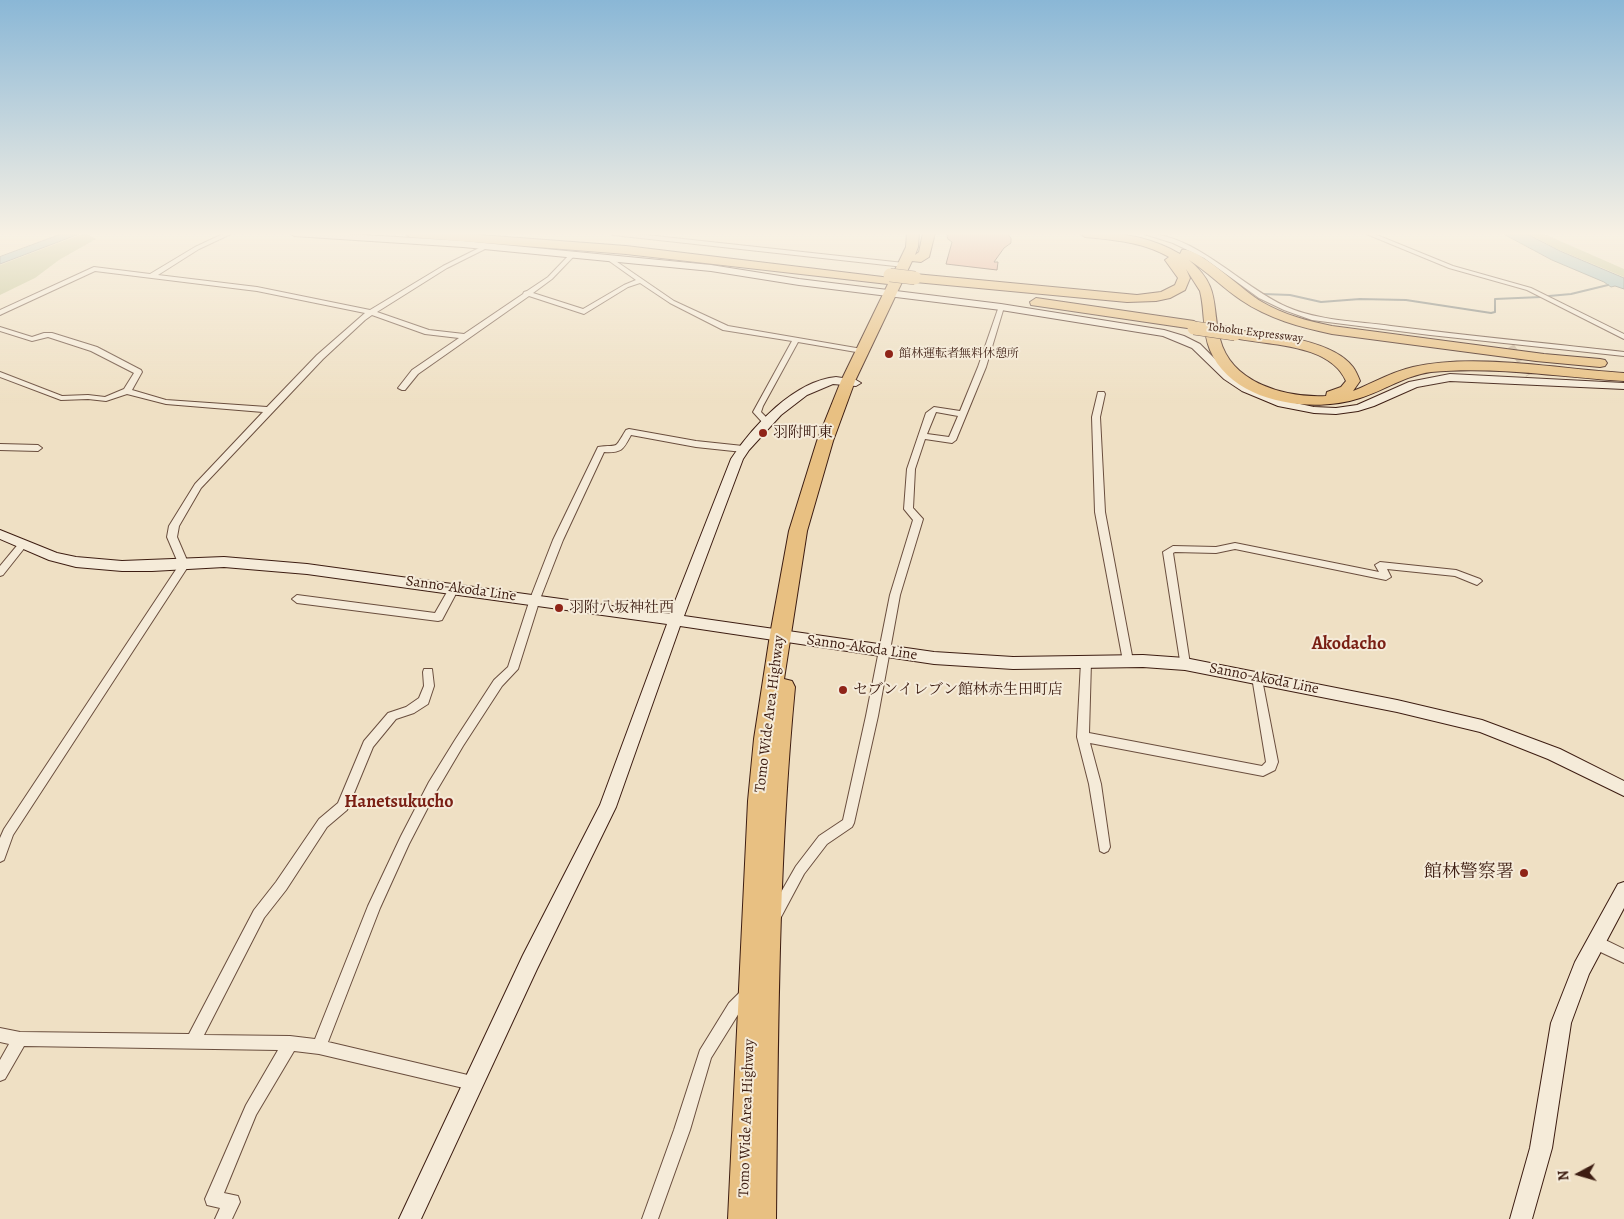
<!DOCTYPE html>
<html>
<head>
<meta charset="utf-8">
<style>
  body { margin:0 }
  #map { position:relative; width:1624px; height:1219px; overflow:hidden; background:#efe0c4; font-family:Alegreya,serif }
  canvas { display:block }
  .north { position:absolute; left:1554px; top:1149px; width:50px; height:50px; -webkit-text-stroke:4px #f5ebd9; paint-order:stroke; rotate:264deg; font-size:14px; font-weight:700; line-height:20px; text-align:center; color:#3d1d12 }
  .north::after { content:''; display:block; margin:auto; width:18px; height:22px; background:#3d1d12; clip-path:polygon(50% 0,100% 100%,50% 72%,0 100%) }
</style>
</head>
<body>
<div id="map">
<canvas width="1624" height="1219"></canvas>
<div class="north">N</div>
</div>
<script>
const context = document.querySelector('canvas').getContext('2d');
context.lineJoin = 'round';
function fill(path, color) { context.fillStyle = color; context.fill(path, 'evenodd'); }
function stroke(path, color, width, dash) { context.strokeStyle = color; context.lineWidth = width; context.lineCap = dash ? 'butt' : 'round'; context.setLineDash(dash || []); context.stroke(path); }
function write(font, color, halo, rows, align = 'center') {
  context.font = font + ' Alegreya,"Noto Serif JP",serif'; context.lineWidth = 4; context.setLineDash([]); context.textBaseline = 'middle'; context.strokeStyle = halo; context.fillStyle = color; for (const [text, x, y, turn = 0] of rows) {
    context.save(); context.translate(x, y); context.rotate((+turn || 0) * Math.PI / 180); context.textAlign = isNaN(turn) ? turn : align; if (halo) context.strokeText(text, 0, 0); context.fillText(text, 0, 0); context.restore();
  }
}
fill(new Path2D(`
  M85,233l11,6 -37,21 -24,18 -35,17v-30z
  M1526,233h16l82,36v8l-65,-27z`), '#bfc190');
const water = new Path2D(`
  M64,233h18l-82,31v-7z
  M1502,233h23l35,18 64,27v11l-9,-3 -4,1 -7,-5 -52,-22z`);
fill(water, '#9dbbbc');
stroke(water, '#777c78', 1);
stroke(new Path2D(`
  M1264,294l26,1 31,7 39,-3 46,1 85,13 4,-1v-13l46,-2
  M1549,296l22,-2 37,-9`), '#777c78', 2);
const building = new Path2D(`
  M947,233h60l4,5v5l-7,5 -10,14h4l-1,8 -51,-6 6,-22 -4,-3z`);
fill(building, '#e59f88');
stroke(building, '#3d1d12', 1);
stroke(new Path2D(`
  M1511,346l18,29`), '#cbb9a0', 7, [7, 4]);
const street = new Path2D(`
  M225,233h8l-34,16 -41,26 99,12 113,23 73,-44 42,-21h4v2l-42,21 -70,44 52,18 35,4 59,-40 1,-2 3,-1 21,-14 23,-24 5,1 -24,25 -19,14 50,16 41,-24 12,-5 -31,-22 -1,-1 3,-2 67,46 54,25 134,23 4,2 -4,2 -64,-11 -35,64 -2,6 9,9 -4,2h-3l-10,-11 39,-71 -69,-11 -53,-27 -30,-20 -12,4 -44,27 -55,-18 -111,78 -13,16h-3l-4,-2 14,-18 47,-32 -34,-4 -53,-19 -7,5 -42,39 -122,129 -22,38 -2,11 12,28 -176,270 -9,25 -4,2v-24l4,-9 175,-264 -12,-28 2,-11 26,-42 68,-72 -97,-8 -39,-10 -21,7 -18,-2 -27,1 -61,-23v-5l62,24 26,-1 17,2 19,-8 10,-16 -43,-22 -43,-14 -16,4 -32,-10v-4l32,10 12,-4h8l45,14 44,23 1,2 -10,18 34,10 101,7 50,-52 48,-42 -108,-22 -162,-20 -93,43 -2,1v-5l94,-43 56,7 45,-27z
  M610,233h18l276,30 3,2 -3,2 -291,-32z
  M1141,233c52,-2 100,54 146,74 32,14 70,14 104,19 77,10 155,17 233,26v4l-194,-21 -118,-15 -28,-10 -25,-12 -55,-40 -31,-15z
  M1364,233h8l81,33 78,22 93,46v5l-97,-49 -78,-22z
  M999,306l5,1 -18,60 -30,73 -4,3 -27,-4 -10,30 -2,39 10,11 -23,76 -22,121 -24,107 -2,4 -25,17 -23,30 -24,45 -5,2 -5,-2 -2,-4 28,-49 23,-30 24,-16 23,-104 24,-121 23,-75 -9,-11 3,-40 19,-56 8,-6 26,4 18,-44zM936,412l22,4 -9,21 -22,-3z
  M1098,392h6l1,2 -5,23 5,95 28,149 -1,3h-8l-1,-3 -28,-149 -3,-95z
  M629,429l67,12 47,5 4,3 -4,3 -47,-5 -65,-12c-8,15 -9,18 -27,17l-41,88 -23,59 -22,70 -16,17 -39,60 -26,44 -28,54 -29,64 -52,134 144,34 5,2 2,5 -2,5 -5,2 -153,-36 -25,-3 -38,64 -32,78 14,3 2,6 -8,17h-17l5,-11 -13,-3 -2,-6 41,-94 32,-55 -254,-4 -19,33 -5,2v-21l9,-16 -9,-2v-14l20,4 169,2 65,-124 22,-28 43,-63 19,-16 26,-62 24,-28 18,-6 13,-9 5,-12 -1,-14 1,-3h8l2,17 -6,18 -14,9 -18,6 -23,28 -26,63 -20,17 -41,63 -22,28 -60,117 86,1 25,3 53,-133 33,-70 28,-54 26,-42 39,-60 14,-13 22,-68 23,-59 45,-93c22,-3 15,4 28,-17z
  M0,444l38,1 4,3 -4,3 -38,-1z
  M23,541l3,1 2,2 -2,2 -23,29 -3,1v-10l20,-24z
  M1235,543l144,29 -4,-7 5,-3 76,8 24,9 2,2 -5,4 -22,-9 -68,-7 4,8 -5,3 -151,-31 -19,4 -41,-1 -2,1 17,111 -1,3h-8l-18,-115 10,-6 43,1z
  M454,584l5,4 -17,32 -4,1 -141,-18 -5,-4 5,-4 138,18 16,-28z
  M1086,658l4,1 1,3 -2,71 173,33 4,-4 -14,-85 1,-3h8l17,88 -3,8 -12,6 -173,-33 11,41 9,63 -2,4 -4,2 -4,-2 -11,-67 -12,-47 4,-75 1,-3z
  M1597,936l27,13v14l-32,-15 -2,-5 2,-5z
  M747,988l5,2 2,5 -2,5 -13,13 -28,45 -21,72 -32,89h-16l32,-89 26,-80 29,-47 13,-13z`);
const secondary = new Path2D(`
  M290,233h41l132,8 248,24 88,14 202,25 163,26 20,6 16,8 31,31 18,12 37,14 28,6 22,1 21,-3 52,-23 41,-8 174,9v6l-174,-8 -33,6 -43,19 -16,5 -22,3 -22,-1 -36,-7 -36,-15 -18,-12 -32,-31 -29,-12 -162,-26 -202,-25 -88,-14 -248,-24 -169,-11z
  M836,377l20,3 5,3 -5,3 -23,-2 -26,11 -26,20 -32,35 -6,9 -59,157 250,36 79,5 130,-2 42,3 212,42 85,20 78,29 64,32v15l-76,-37 -68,-27 -83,-20 -212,-42 -42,-3 -130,2 -79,-5 -254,-38 -64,181 -79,162 -116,250h-22l124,-264 77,-150 67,-181 -360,-50 -83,-7 -72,4h-30l-46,-4 -27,-7 -49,-21v-9l57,23 19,4 46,4 102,-4 83,7 363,50 61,-155c22,-33 63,-78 105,-82z
  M1624,882v26l-35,66 -18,49 -19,125 -20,71h-22l20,-71 21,-125 24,-61 43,-78z`);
const highway = new Path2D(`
  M404,233h49l173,13 265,32 15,-31 1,-14h12l-1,14 -3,8 4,-3 4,-19h12l-6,24 -8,5 -9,-1 -57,120 -22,60 -26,90 -23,148 8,2 3,6c-17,177 -17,354 -19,532h-48l20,-418 6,-62 16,-104 19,-104 28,-90 24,-60 47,-97 -262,-30 -216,-17z
  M1079,233c35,-2 70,3 101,21l2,-4c16,-4 63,43 80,52 22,13 46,19 70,24l212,28 56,5 5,1 2,3 -2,3 -5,1 -64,-6 -204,-27c-32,-7 -63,-15 -91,-34 -18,-12 -33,-28 -52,-40 32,27 22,44 31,79 11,44 65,59 106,57l1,-4 14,-5 5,-6c-17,-39 -81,-35 -116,-44l-2,-3 2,-3 5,-1c33,4 97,9 118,37 3,4 5,9 7,14l-7,10c20,-8 38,-19 60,-24 64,-14 145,2 211,6v8c-64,-4 -129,-15 -193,-9 -28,4 -45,18 -71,26 -48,16 -128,5 -150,-48 -8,-19 -5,-40 -10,-59l-14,-22 4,9 -5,12 -15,8 -14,3 -29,1 -212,-20 -6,-4 6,-4 222,21 24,-3 14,-7 3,-7 -13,-18 4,-3c-26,-15 -55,-17 -84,-20z
  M1036,298l158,23 7,4 -7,4 -163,-24 -1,-3z`);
stroke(street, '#6a4e3e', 2);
stroke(secondary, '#3d1d12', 2);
stroke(highway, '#3d1d12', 2);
fill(street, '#f5ebd9');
fill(secondary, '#f5ebd9');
fill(highway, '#e8c082');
const highwayBridge = new Path2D(`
  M890,275l25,3
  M1194,328l41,6`);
stroke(highwayBridge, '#3d1d12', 14, []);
stroke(highwayBridge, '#e8c082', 13);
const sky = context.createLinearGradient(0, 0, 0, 403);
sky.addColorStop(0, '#8ab7d6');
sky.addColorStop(0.58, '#f8f1e4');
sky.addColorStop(1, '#f8f1e400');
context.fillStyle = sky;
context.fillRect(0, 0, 1624, 403);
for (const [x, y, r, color] of [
  [889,354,5,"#8f2418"],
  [763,433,5,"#8f2418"],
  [559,608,5,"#8f2418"],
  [843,690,5,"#8f2418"],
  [1524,873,5,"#8f2418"]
]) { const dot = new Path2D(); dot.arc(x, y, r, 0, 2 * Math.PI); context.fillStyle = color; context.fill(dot); stroke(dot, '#f5ebd9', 2); }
write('12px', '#3d1d12', '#f5ebd9', [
  ["Tohoku Expressway",1255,333,7]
]);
write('12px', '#3d1d12', '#f5ebd9', [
  ["館林運転者無料休憩所",899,354]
], 'left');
write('15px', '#3d1d12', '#f5ebd9', [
  ["羽附町東",773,433],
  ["羽附八坂神社西",569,608],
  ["セブンイレブン館林赤生田町店",853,690]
], 'left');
write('15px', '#3d1d12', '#f5ebd9', [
  ["Sanno-Akoda Line",461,589,8],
  ["Sanno-Akoda Line",862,648,8],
  ["Sanno-Akoda Line",1264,679,11],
  ["Tomo Wide Area Highway",770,714,-83],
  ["Tomo Wide Area Highway",747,1118,-88]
]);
write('bold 18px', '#7a1f14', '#f5ebd9', [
  ["Akodacho",1349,645],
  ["Hanetsukucho",399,803]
]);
write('18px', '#3d1d12', '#f5ebd9', [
  ["館林警察署",1514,873]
], 'right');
</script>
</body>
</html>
